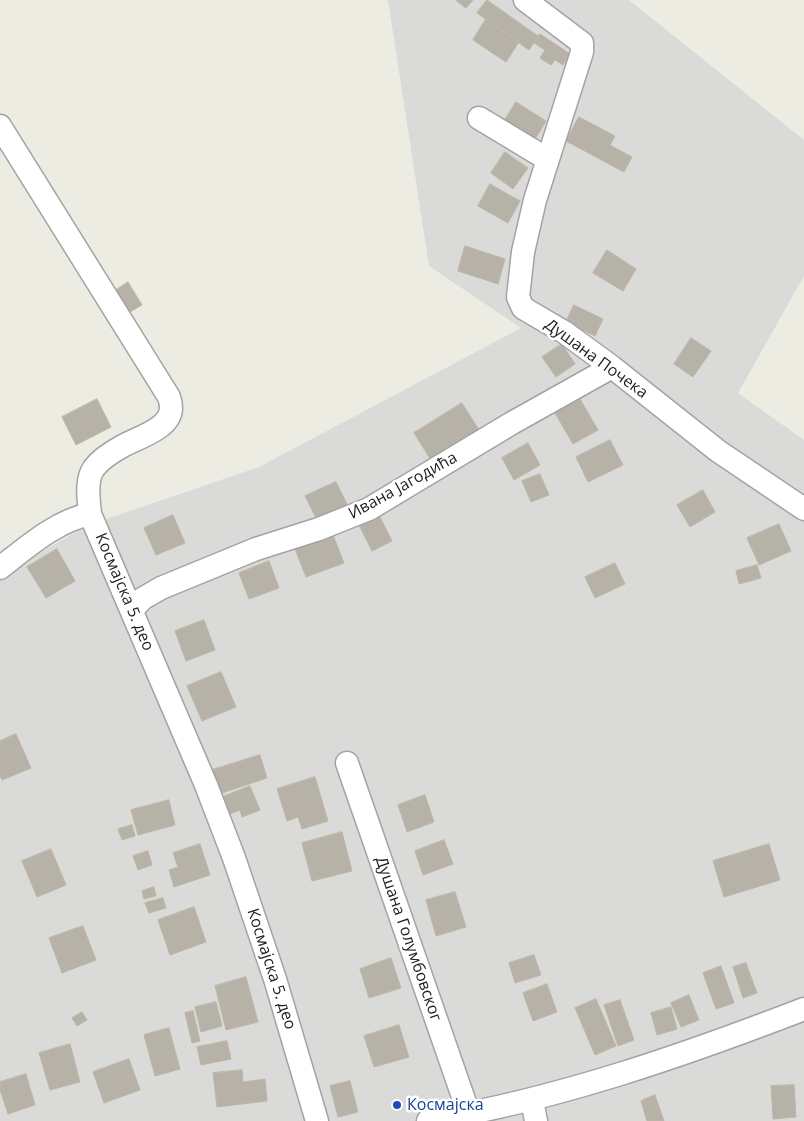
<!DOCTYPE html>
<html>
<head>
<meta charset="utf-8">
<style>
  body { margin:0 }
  canvas { display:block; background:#edece2 }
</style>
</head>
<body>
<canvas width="804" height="1121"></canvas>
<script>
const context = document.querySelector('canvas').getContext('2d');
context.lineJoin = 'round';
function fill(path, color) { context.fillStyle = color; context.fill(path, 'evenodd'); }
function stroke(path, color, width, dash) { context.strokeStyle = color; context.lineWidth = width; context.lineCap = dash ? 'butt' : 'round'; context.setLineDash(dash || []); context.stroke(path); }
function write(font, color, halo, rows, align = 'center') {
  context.font = font + ' "Open Sans",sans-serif'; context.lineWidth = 5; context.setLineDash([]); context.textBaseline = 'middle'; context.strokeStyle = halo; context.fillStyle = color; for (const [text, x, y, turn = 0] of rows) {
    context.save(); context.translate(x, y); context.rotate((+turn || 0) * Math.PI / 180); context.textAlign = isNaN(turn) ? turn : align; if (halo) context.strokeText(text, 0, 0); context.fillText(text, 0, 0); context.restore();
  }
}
fill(new Path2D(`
  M388,0h241l175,140v136l-66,117 66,47v681h-804v-545l86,-50 173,-59 262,-139 -92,-62z`), '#dadad9');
const building = new Path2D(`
  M456,0h17l-7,8z
  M487,0l51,36 -9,14 -52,-37z
  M486,19l33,23 -13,20 -33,-22z
  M540,34l30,20 -7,11 -8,-5 -4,5 -11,-7 5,-8 -11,-7z
  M516,102l30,19 -13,22 -30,-20z
  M579,117l36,19 -5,9 22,12 -8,15 -58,-31z
  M505,152l23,16 -15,21 -22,-16z
  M490,184l30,17 -12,22 -30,-17z
  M465,246l40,13 -7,25 -40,-13z
  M607,250l29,19 -13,22 -30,-18z
  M128,282l14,23 -19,11 -13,-22z
  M574,305l29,14 -8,17 -29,-14z
  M691,338l20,13 -18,26 -19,-13z
  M562,344l13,20 -19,13 -14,-20z
  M97,399l14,28 -35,18 -14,-28z
  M580,399l18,31 -25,14 -18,-31z
  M462,403l17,27 -48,30 -17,-27z
  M610,440l13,25 -35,17 -12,-25z
  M528,443l12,22 -26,15 -12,-22z
  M540,474l9,21 -18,7 -9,-21z
  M336,482l12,24 -31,14 -12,-24z
  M703,490l12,22 -25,15 -13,-22z
  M378,513l14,28 -20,10 -14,-28z
  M173,515l12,28 -29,12 -12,-27z
  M779,524l12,27 -32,14 -12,-27z
  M333,535l11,28 -38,14 -11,-28z
  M57,549l18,32 -29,17 -19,-31z
  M269,561l10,27 -30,11 -10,-26z
  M615,563l10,21 -30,14 -10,-21z
  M757,565l4,13 -22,6 -3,-13z
  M204,620l11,30 -29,11 -11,-30z
  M221,672l15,35 -34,14 -15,-35z
  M16,734l15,34 -29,12 -2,-5v-34z
  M260,755l7,23 -48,16 -7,-24z
  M315,777l13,44 -26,8 -4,-12 -11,4 -10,-32z
  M250,786l10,24 -18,7 -2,-7 -18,7 -7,-17z
  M425,795l9,27 -27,10 -9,-27z
  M169,800l6,25 -37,10 -7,-25z
  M132,825l3,11 -13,4 -4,-11z
  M342,832l10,39 -40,10 -10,-38z
  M444,840l9,24 -30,11 -8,-24z
  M200,844l10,31 -36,12 -5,-17 9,-3 -5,-14z
  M769,844l11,36 -56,17 -11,-36z
  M51,849l15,36 -29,12 -15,-36z
  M148,851l4,14 -14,5 -5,-14z
  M154,887l2,9 -12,3 -2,-8z
  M455,892l11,35 -30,9 -10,-36z
  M163,898l3,10 -17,5 -4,-10z
  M194,907l12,35 -36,13 -12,-35z
  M83,926l13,34 -34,13 -13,-35z
  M534,955l7,20 -26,8 -6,-20z
  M391,958l10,30 -32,10 -9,-29z
  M746,963l11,30 -14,5 -10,-31z
  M721,966l13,37 -18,6 -13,-36z
  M246,977l12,45 -32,8 -11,-44z
  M547,984l10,28 -24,9 -10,-28z
  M689,995l10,25 -18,7 -10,-24z
  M596,999l20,47 -21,9 -20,-47z
  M620,1000l14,40 -16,6 -14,-41z
  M216,1002l6,24 -21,6 -6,-25z
  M671,1007l6,22 -20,6 -6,-22z
  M193,1011l7,30 -8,2 -7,-30z
  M82,1012l5,8 -10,6 -5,-8z
  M399,1025l10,32 -35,10 -10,-31z
  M169,1028l11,41 -25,7 -11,-41z
  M227,1041l4,18 -30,6 -4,-18z
  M70,1044l10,38 -30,8 -11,-37z
  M129,1059l11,31 -36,13 -11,-31z
  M242,1070l1,12 22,-3 2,22 -50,6 -4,-34z
  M26,1074l9,31 -27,9 -8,-24v-8z
  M350,1081l8,31 -20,5 -8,-31z
  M794,1085l2,32 -23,2 -2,-33z
  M655,1095l9,26h-17l-6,-20z`);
fill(building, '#b6b2a8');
stroke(building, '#beb7a6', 1);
const minor = new Path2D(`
  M525,0l57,43v9l-47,148 -12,52 -5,45 5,11 41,24 48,35 106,84 86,58
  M479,118l68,41
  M0,126l169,271c1,3 2,8 2,11 0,21 -35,30 -50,39 -9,5 -21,13 -27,21 -9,13 -5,32 -4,46l116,271 28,73 41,121 42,142
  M0,568c27,-21 56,-47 90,-54
  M132,610l10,-11 19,-11 95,-39 63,-20 50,-20 143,-86 100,-56
  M347,763l122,351
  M532,1100l4,21
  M428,1121c130,-22 254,-65 376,-112`);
stroke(minor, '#a3a3a3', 25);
stroke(minor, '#fff', 22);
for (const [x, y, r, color] of [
  [397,1105,5,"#1a4fb4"]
]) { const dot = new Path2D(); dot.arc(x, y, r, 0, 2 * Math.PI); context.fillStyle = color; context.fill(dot); stroke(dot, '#fff', 2); }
write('16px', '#1c1c1c', '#fff', [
  ["Душана Почека",596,359,36],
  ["Ивана Јагодића",403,486,-29],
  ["Космајска 5. део",124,592,67],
  ["Душана Голумбовског",408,939,71],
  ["Космајска 5. део",271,969,72]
]);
write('16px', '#164399', '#fff', [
  ["Космајска",407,1105]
], 'left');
</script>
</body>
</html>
